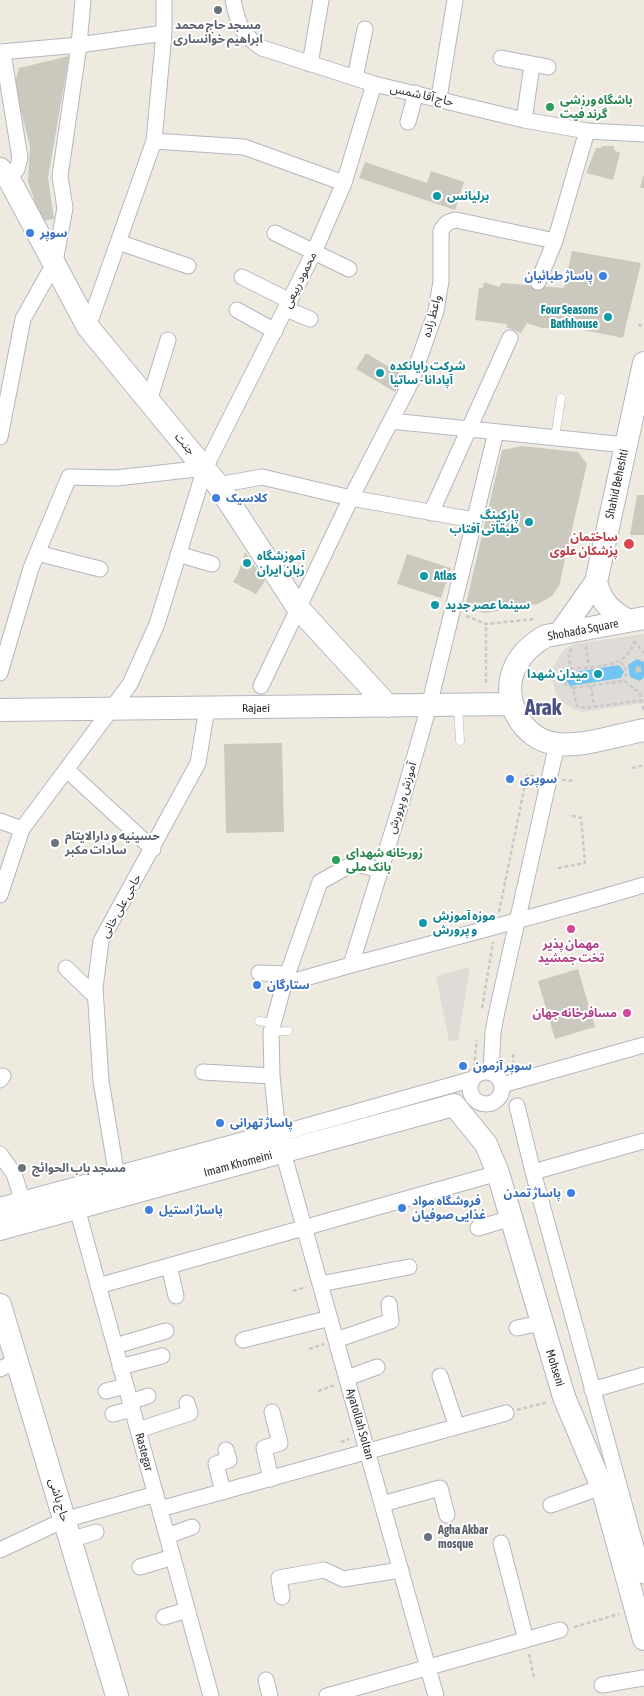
<!DOCTYPE html>
<html>
<head>
<meta charset="utf-8">
<style>
  body { margin:0 }
  canvas { display:block; background:#efeae0 }
</style>
</head>
<body>
<canvas width="644" height="1696"></canvas>
<script>
const context = document.querySelector('canvas').getContext('2d');
context.lineJoin = 'round';
function fill(path, color) { context.fillStyle = color; context.fill(path, 'evenodd'); }
function stroke(path, color, width, dash) { context.strokeStyle = color; context.lineWidth = width; context.lineCap = dash ? 'butt' : 'round'; context.setLineDash(dash || []); context.stroke(path); }
function write(font, color, halo, rows, align = 'center') {
  context.font = font + ' "Asap Condensed","Noto Sans Arabic",sans-serif'; context.lineWidth = 4; context.setLineDash([]); context.textBaseline = 'middle'; context.strokeStyle = halo; context.fillStyle = color; for (const [text, x, y, turn = 0] of rows) {
    context.save(); context.translate(x, y); context.rotate((+turn || 0) * Math.PI / 180); context.textAlign = isNaN(turn) ? turn : align; if (halo) context.strokeText(text, 0, 0); context.fillText(text, 0, 0); context.restore();
  }
}
fill(new Path2D(`
  M644,634v69l-61,9 -8,-2 -10,-6 -9,-10 -4,-15 1,-11 6,-12 7,-8 7,-4z
  M470,967l-12,73 -9,1 -13,-65z`), '#dfdcd7');
fill(new Path2D(`
  M637,659l7,3v15l-4,4 -10,-4 -2,-12z
  M619,665l5,7 -3,6 -51,8 -4,-6 2,-7z`), '#72c5f2');
fill(new Path2D(`
  M69,56l-21,122 6,41 -12,2 -14,-39 2,-36 -16,-61 5,-17z
  M602,146h12v4l6,3 -7,27 -27,-7 10,-25h5z
  M365,162l62,21 4,-12 33,11 -9,28 -96,-32z
  M643,176h1v12h-4z
  M572,251l69,12 -18,75 -45,-9 -36,-1 -15,-5 -6,10 -15,-6 1,-3 -32,-4 4,-32h4l1,-6 15,5 3,-4 62,5z
  M366,353l38,23 -9,16 -39,-23z
  M522,446l56,6 9,12 -28,122 -7,10 -14,8 -53,9 -20,-5 37,-158z
  M637,495h7v40h-14z
  M245,552l20,29 -9,13 -23,-12 5,-8z
  M407,554l44,14 -10,30 -44,-14z
  M641,666v6l-5,1 -1,-6z
  M282,743l2,89 -58,1 -2,-89z
  M578,969l17,58 -40,12 -17,-58z`), '#cbc8be');
const lane = new Path2D(`
  M555,438l6,-40
  M458,707l2,34
  M259,1021l14,2
  M271,1032l17,-1`);
const street = new Path2D(`
  M233,0c5,24 8,34 29,48l112,36 150,36 63,11 57,3
  M0,52l79,-7 85,-12
  M3,53l17,105 -3,11 -8,10
  M501,58l47,9
  M310,64l11,-64
  M355,78l10,-49
  M439,98l16,-98
  M524,120l8,-55
  M408,122l8,-29
  M154,141l90,6 100,36
  M275,233l74,36
  M118,242l70,24
  M242,277l48,24
  M538,282l17,-41
  M286,309l24,10
  M237,310l38,21
  M88,327l66,-186 10,-108v-33
  M149,401l19,-61
  M391,421l235,24
  M0,437l23,-118 32,-57 10,-54 -5,-32 19,-131 4,-45
  M218,485l44,-8 89,21 123,22
  M431,513l79,-175
  M37,553l63,16
  M178,554l34,10
  M0,673l31,-105 38,-91 47,1 89,-10
  M261,686l90,-188 60,-116 25,-71 5,-30v-50c4,-7 7,-10 15,-11l99,21 32,-110
  M67,770l86,79
  M0,821l22,8
  M0,895l22,-66 108,-145 27,-60 48,-156 109,-216 30,-69 30,-99
  M351,965c98,-26 196,-51 293,-80
  M66,968l29,28
  M259,973l29,1
  M284,984l36,-102 34,-19 25,7
  M203,1072l69,4
  M470 1088a16 16 0 1 1 32 0a16 16 0 1 1-32 0Z
  M491,1073l2,-41 4,-21 60,-267
  M473,1079l-195,55 -6,-58 -1,-44 13,-48 67,-19 50,-161 28,-98 67,-274
  M0,1080l3,-4
  M502,1085l142,-40
  M517,1106l16,66 111,404
  M283,1152l153,544
  M0,1154l14,20 9,28
  M533,1172l111,-31
  M117,1177l-16,-96 -6,-93 6,-47 97,-178 9,-55
  M77,1208l134,488
  M478,1228l33,-10
  M169,1266l7,30
  M320,1284l89,-17
  M98,1286l400,-113
  M517,1328l24,-5
  M243,1340l87,-22
  M336,1340l55,-19 -2,-17
  M115,1346l51,-15
  M120,1367l42,-11
  M0,1369l17,-8
  M440,1376l17,51
  M347,1378l30,-11
  M592,1390l52,-15
  M106,1391l20,-5
  M130,1402l18,-6
  M113,1414l19,-5
  M138,1430l52,-17 -3,-10
  M271,1479l-7,-31 16,-5 -8,-31
  M223,1492l-7,-28 13,-4 -3,-10
  M382,1504l58,-16 7,27
  M551,1505l51,-18
  M160,1509l346,-96
  M167,1536l25,-9
  M70,1540l26,-8
  M501,1543l25,97
  M0,1550l64,-30 92,-26
  M140,1567l33,-10
  M282,1597l-3,-19 45,-8 19,9 58,-9
  M164,1617l23,-7
  M266,1680l4,16
  M602,1685l42,-7
  M327,1696l233,-66`);
const secondary = new Path2D(`
  M0,169l9,10 79,148 130,158 80,123 90,98
  M644,618l-98,18c-13,7 -23,16 -30,29 -17,32 5,75 41,79 25,3 61,-9 87,-14
  M628,621c-17,-10 -27,-19 -32,-39l48,-219
  M560,633l36,-51
  M0,710l512,-6
  M0,1209l278,-75
  M0,1229l454,-124 32,39 12,29 66,224 38,90 42,152
  M0,1305l117,391`);
stroke(lane, '#b4b5c1', 9);
stroke(street, '#b4b5c1', 17);
stroke(secondary, '#b4b5c1', 24);
stroke(new Path2D(`
  M638,325l6,1
  M466,616l20,8 49,-5
  M634,641l10,12
  M586,646l3,20
  M572,649l-4,5 3,15 -7,5 2,11 7,3 4,18 9,2 58,-8
  M621,662l6,10 -3,9
  M571,669c23,-3 57,0 63,-28
  M486,683v-59
  M591,686l3,21
  M573,688l51,-7 16,12 4,19
  M632,768l12,-3
  M562,780l13,1
  M558,868l27,-5 -4,-45 -12,-3
  M499,912l28,-137 10,2
  M482,1008l11,-66
  M513,1054l1,14
  M474,1067l3,-27
  M293,1291l13,-4
  M309,1349l15,-5
  M318,1391l17,-6
  M517,1410l31,-8
  M341,1442l8,-3
  M574,1627l45,-13
  M529,1654l5,23`), '#c9c9c9', 2.5, [4, 2.5]);
stroke(lane, '#fff', 8);
stroke(street, '#fff', 15);
stroke(secondary, '#fff', 22);
for (const [x, y, r, color] of [
  [218,10,5,"#6b7280"],
  [550,107,5,"#2e9e5b"],
  [437,196,5,"#0f9aa8"],
  [30,233,5,"#3f7fe0"],
  [603,276,5,"#3f7fe0"],
  [608,317,5,"#0f9aa8"],
  [380,373,5,"#0f9aa8"],
  [216,498,5,"#3f7fe0"],
  [529,522,5,"#0f9aa8"],
  [629,544,6,"#e0444e"],
  [247,563,5,"#0f9aa8"],
  [424,576,5,"#0f9aa8"],
  [435,605,5,"#0f9aa8"],
  [598,674,5,"#0f9aa8"],
  [510,779,5,"#3f7fe0"],
  [55,843,5,"#6b7280"],
  [336,860,5,"#2e9e5b"],
  [423,923,5,"#0f9aa8"],
  [571,929,5,"#d1479c"],
  [257,985,5,"#3f7fe0"],
  [627,1013,5,"#d1479c"],
  [463,1066,5,"#3f7fe0"],
  [220,1123,5,"#3f7fe0"],
  [22,1168,5,"#6b7280"],
  [571,1193,5,"#3f7fe0"],
  [402,1208,5,"#3f7fe0"],
  [149,1210,5,"#3f7fe0"],
  [428,1537,5,"#6b7280"]
]) { const dot = new Path2D(); dot.arc(x, y, r, 0, 2 * Math.PI); context.fillStyle = color; context.fill(dot); stroke(dot, '#fff', 2); }
write('bold 12px', '#5b616d', '#fff', [
  ["مسجد حاج محمد",218,25,"center"],
  ["ابراهیم خوانساری",218,39,"center"],
  ["حسینیه و دارالایتام",65,836],
  ["سادات مکبر",65,850],
  ["مسجد باب الحوائج",32,1168],
  ["Agha Akbar",438,1530],
  ["mosque",438,1544]
], 'left');
write('12px', '#2e2e2e', '#fff', [
  ["حاج آقا شمس",422,95,13],
  ["محمود ربیعی",300,280,-64],
  ["واعظ زاده",432,316,-75],
  ["جنت",185,444,50],
  ["Shahid Beheshti",617,484,-78],
  ["Shohada Square",583,630,-11],
  ["Rajaei",256,708],
  ["آموزش و پرورش",402,798,-73],
  ["حاجی علی خانی",121,906,-61],
  ["Imam Khomeini",238,1164,-15],
  ["Mohseni",555,1368,73],
  ["Ayatollah Soltan",360,1424,74],
  ["Rastegar",144,1452,75],
  ["حاج باشی",59,1500,73]
]);
write('bold 12px', '#27864d', '#fff', [
  ["باشگاه ورزشی",560,100],
  ["گرند فیت",560,114],
  ["زورخانه شهدای",346,853],
  ["بانک ملی",346,867]
], 'left');
write('bold 12px', '#0d838f', '#fff', [
  ["برلیانس",447,196],
  ["Four Seasons",598,310,"right"],
  ["Bathhouse",598,324,"right"],
  ["شرکت رایانکده",390,366],
  ["آپادانا - ساتیا",390,380],
  ["پارکینگ",519,515,"right"],
  ["طبقاتی آفتاب",519,529,"right"],
  ["آموزشگاه",257,556],
  ["زبان ایران",257,570],
  ["Atlas",434,576],
  ["سینما عصر جدید",445,605],
  ["میدان شهدا",588,674,"right"],
  ["موزه آموزش",433,916],
  ["و پرورش",433,930]
], 'left');
write('bold 12px', '#366cbe', '#fff', [
  ["سوپر",40,233],
  ["پاساژ طبائیان",593,276,"right"],
  ["کلاسیک",226,498],
  ["سوپری",520,779],
  ["ستارگان",267,985],
  ["سوپر آزمون",473,1066],
  ["پاساژ تهرانی",230,1123],
  ["پاساژ تمدن",561,1193,"right"],
  ["فروشگاه مواد",412,1201],
  ["غذایی صوفیان",412,1215],
  ["پاساژ استیل",159,1210]
], 'left');
write('bold 12px', '#be3a42', '#fff', [
  ["ساختمان",618,537],
  ["پزشکان علوی",618,551]
], 'right');
write('bold 12px', '#b23c85', '#fff', [
  ["مهمان پذیر",571,944],
  ["تخت جمشید",571,958],
  ["مسافرخانه جهان",617,1013,"right"]
]);
write('bold 22px', '#4c5180', '#fff', [
  ["Arak",543,708]
]);
</script>
</body>
</html>
